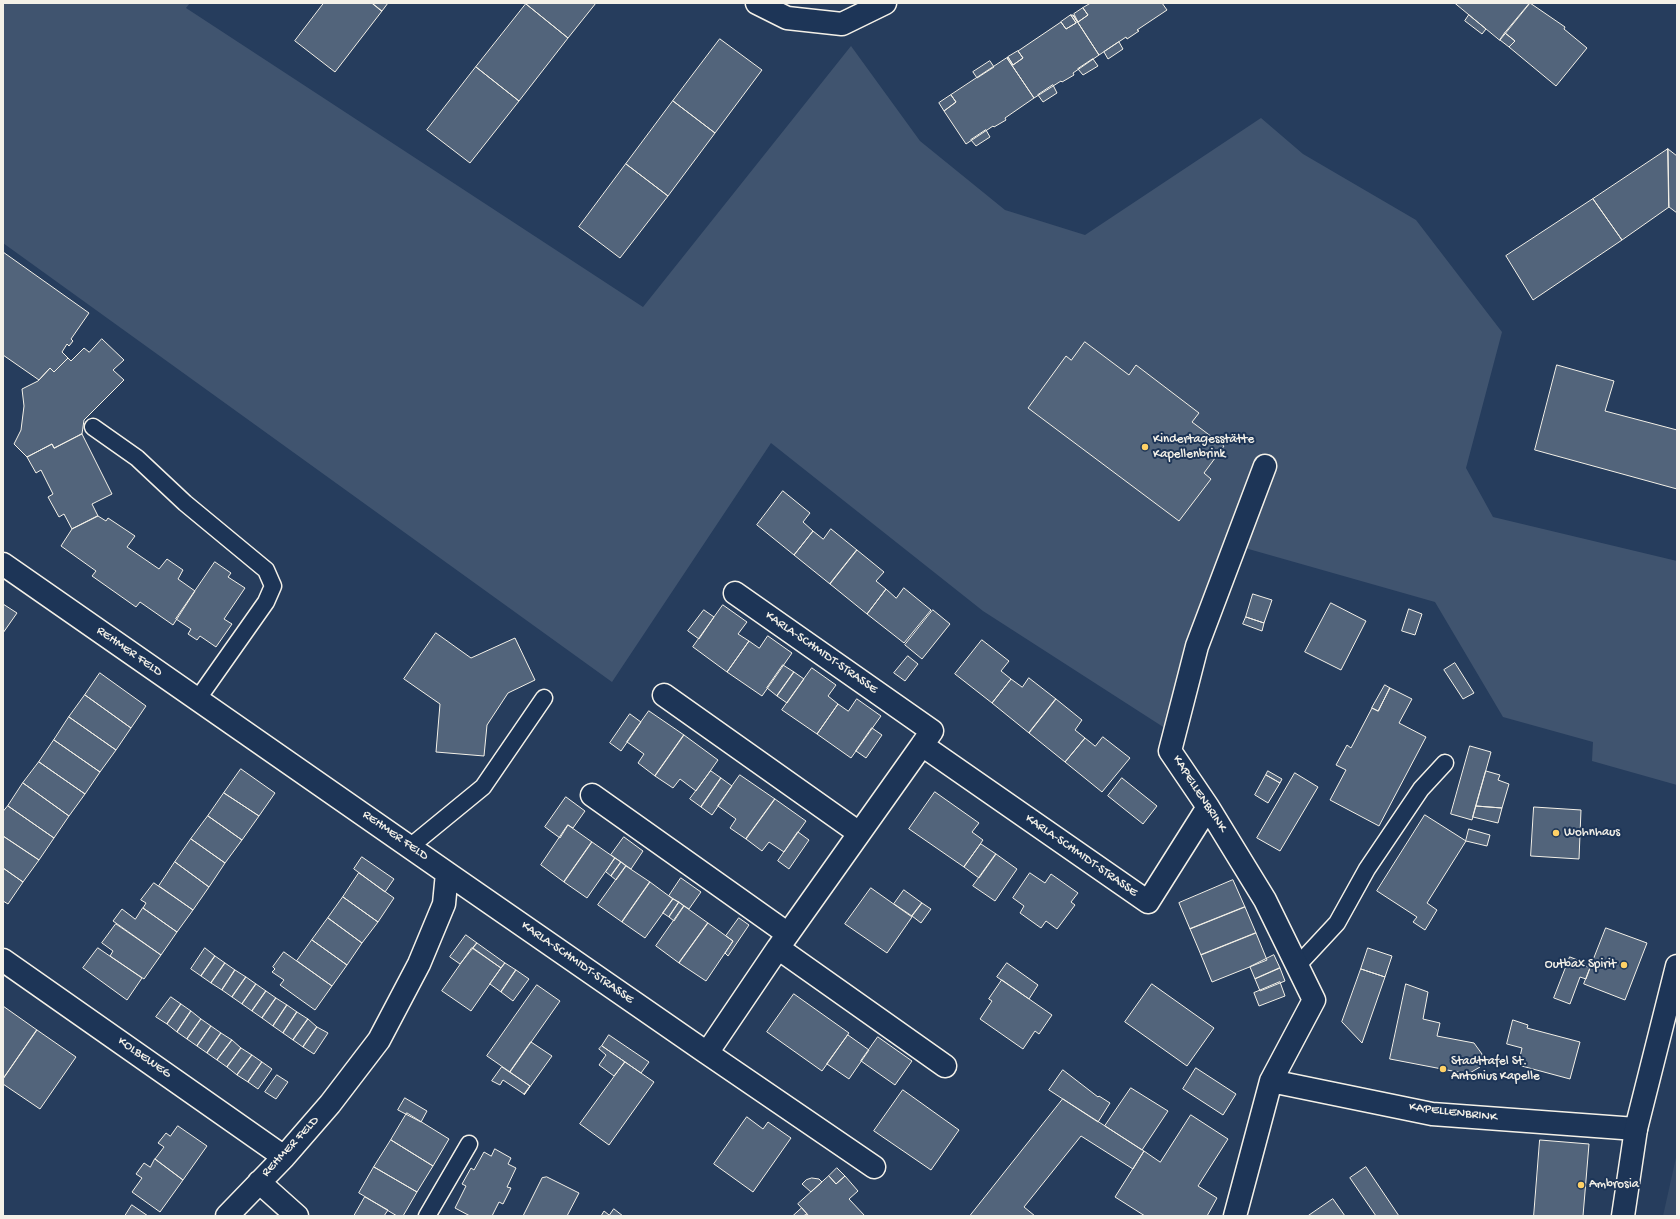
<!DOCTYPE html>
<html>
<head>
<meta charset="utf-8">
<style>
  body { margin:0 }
  #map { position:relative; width:1680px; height:1219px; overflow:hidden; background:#263d5d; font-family:"Gochi Hand",sans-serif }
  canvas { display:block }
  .frame { position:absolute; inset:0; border:4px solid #f4f1e8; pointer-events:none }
</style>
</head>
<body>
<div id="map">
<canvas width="1680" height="1219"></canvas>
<div class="frame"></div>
</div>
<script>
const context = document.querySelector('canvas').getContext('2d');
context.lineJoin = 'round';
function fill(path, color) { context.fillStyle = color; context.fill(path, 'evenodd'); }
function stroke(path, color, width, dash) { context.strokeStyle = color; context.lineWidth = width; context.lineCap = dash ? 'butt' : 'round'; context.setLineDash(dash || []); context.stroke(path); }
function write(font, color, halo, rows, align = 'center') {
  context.font = font + ' "Gochi Hand",sans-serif'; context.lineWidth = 4; context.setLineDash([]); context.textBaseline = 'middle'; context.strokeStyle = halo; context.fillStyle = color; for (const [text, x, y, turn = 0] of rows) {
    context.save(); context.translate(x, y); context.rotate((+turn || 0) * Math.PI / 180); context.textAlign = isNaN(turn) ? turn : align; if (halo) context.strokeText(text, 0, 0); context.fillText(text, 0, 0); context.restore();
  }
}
fill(new Path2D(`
  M1677,1153v63h-14z`), '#334966');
fill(new Path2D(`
  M3,3h187l-4,5 457,299 208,-261 69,95 85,69 80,25 176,-117 42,36 113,66 86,112 -36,136 27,49 184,44v224l-85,-24 1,-19 -90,-25 -68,-115 -190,-54 -41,110 -19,83 -202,-130 -212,-168 -159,239 -609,-439z`), '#40546f');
const building = new Path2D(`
  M324,3h48l10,8 -47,61 -40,-31z
  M372,3h16l-6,8z
  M527,3h69l-28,35 -42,-34z
  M1091,3h71l5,7 -30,20 2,1 -12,8 -1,-2 -27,18 -26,-40 5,7 10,-7 -5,-7z
  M1455,3h75l-30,37z
  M1530,3l35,24 -1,2 23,19 -31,38 -47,-39 6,-6 -10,-8z
  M526,4l42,34 -49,63 -43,-34z
  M1083,8l5,7 -10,7 -4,-8z
  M1071,15h2l26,40 -26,18 1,2 -12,7 -1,-1 -27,17 -27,-40 1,-1 5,8 10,-7 -5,-7 43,-29 5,7 10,-6z
  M1071,15l5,8 -10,6 -5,-7z
  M1469,15l17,14 -4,5 -17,-13z
  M1505,33l10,8 -6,6 -9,-7z
  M720,39l42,31 -47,63 -42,-32z
  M1119,42l4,7 -15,10 -4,-7z
  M1018,51l5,7 -10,7 -5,-8z
  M1007,58l27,40 -29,20 1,2 -12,7 -1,-1 -27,18 -22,-33 12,-9 -5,-7z
  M1093,59l5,7 -15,9 -5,-6z
  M990,61l4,6 -17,11 -4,-6z
  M476,67l43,34 -49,62 -43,-33z
  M1053,85l4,8 -14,9 -5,-7z
  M951,95l5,7 -12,9 -5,-8z
  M673,101l42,32 -47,63 -42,-32z
  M986,130l4,7 -14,9 -5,-6z
  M1668,149l1,58 -47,33 -29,-41z
  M1668,149l9,7v57l-8,-6z
  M626,164l42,32 -48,62 -41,-31z
  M1593,199l29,41 -89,60 -27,-44z
  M3,252l86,61 -18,26 2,2 -4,5 -2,-2 -5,8 6,6 -14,14 -4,-4 -11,12 -36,-25z
  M102,339l22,21 -11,10 11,10 -40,40 -2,14 -28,14 -2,-4 -25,13 -13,-13 7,-14 3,-24 -2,-17 16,-8 12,-13 4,4 14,-14 3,3 13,-13 5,4z
  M1085,342l44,33 7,-10 63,48 -7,9 32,24 -20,27 7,6 -32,42 -151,-113 38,-52 5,4z
  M1557,365l57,16 -9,30 72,19v59l-142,-39z
  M82,434l30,60 -20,10 6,12 -26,13 -8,-15 -5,3 -11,-20 5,-3 -12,-24 -5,3 -9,-16 25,-13 2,4z
  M783,491l27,22 -7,9 10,9 -19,24 -37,-30z
  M98,516l8,5 2,-3 27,18 -8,11 32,22 8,-10 16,11 -5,9 17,12 -22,34 -33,-23 -4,5 -44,-31 4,-5 -35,-25 11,-17z
  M831,529l26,21 -27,34 -36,-29 19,-24 10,8z
  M857,550l27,22 -8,9 10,8 -19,25 -37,-30z
  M215,562l16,11 -3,4 17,11 -21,31 8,5 -16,23 -16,-11 -3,4 -9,-6 3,-5 -15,-10z
  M904,588l27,22 -27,33 -37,-29 19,-25 10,9z
  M1253,594l19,6 -8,23 -18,-6z
  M1331,603l35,18 -25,49 -36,-18z
  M3,604l14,9 -14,20z
  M723,605l24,17 -9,12 11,7 -22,31 -34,-25z
  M1409,609l13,5 -7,21 -13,-4z
  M704,610l10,7 -15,22 -11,-8z
  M933,610l17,14 -28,35 -17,-14z
  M1246,617l18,6 -2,8 -19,-7z
  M436,633l35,25 44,-20 20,42 -27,13 -21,32 -3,31 -48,-4 4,-48 -36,-25z
  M768,636l24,17 -30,43 -35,-24 22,-31 10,7z
  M982,640l27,21 -8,10 10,8 -19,24 -37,-29z
  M908,656l10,8 -13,17 -11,-8z
  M1455,663l19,30 -11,6 -19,-29z
  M783,665l11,7 -17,24 -10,-8z
  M812,668l24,17 -8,11 10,8 -21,30 -35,-24z
  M794,672l10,7 -17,24 -10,-7z
  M100,673l46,33 -15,22 -46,-33z
  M1029,678l27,21 -27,34 -37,-30 19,-24 11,8z
  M1385,685l5,3 -12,23 -6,-3z
  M1390,688l22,11 -13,24 27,14 -47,89 -49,-26 16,-30 -10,-5 11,-20 4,3 21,-40 6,3z
  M85,695l46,33 -15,22 -47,-33z
  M857,699l24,17 -30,42 -34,-24 21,-30 10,7z
  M1056,699l26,21 -7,10 10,8 -20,24 -36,-29z
  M649,711l35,24 -29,41 -17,-13 6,-9 -17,-12z
  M630,714l11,8 -20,29 -11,-8z
  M69,717l47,33 -16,22 -46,-32z
  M872,728l10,7 -16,23 -10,-7z
  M684,735l34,25 -22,31 -16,-12 -7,9 -18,-12z
  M1103,737l27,21 -28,34 -37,-30 20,-24 10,8z
  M54,740l46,32 -15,22 -46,-32z
  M1470,746l21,6 -19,68 -21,-6z
  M39,762l46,32 -16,22 -46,-33z
  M241,769l34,24 -16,23 -35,-23z
  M711,771l10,7 -20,29 -11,-8z
  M1268,771l14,8 -2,4 -14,-8z
  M1486,771l14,4 -2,5 11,4 -7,24 -26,-2z
  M1295,773l23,14 -38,64 -23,-13z
  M740,775l35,24 -29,40 -16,-11 6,-9 -18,-13z
  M1266,775l14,8 -12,20 -13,-8z
  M721,778l11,8 -20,29 -11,-8z
  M1122,778l35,28 -14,18 -35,-28z
  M23,783l46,33 -15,22 -46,-32z
  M935,792l44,31 -7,9 11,8 -19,27 -55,-38z
  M224,793l35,23 -17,24 -34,-24z
  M566,797l19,14 -12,17 -5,-3 -8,13 -15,-11z
  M775,799l31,22 -22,31 -15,-10 -7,9 -16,-12z
  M8,806l46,32 -15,22 -36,-24v-24z
  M1476,806l26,2 -4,15 -25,-6z
  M1534,807l47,3 -2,49 -48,-3z
  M1425,815l41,26 -39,62 10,7 -12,20 -12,-8 4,-5 -40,-26z
  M208,816l34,24 -17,23 -34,-24z
  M568,825l24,17 -28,40 -23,-17z
  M1469,829l21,6 -3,11 -21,-5z
  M798,832l11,8 -20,29 -11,-8z
  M3,836l36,24 -16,22 -20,-14z
  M624,837l19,14 -12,18 -20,-14z
  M191,839l34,24 -16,24 -34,-25z
  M592,842l23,16 -28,40 -23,-16z
  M981,844l15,10 -17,24 -15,-11z
  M996,854l21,15 -22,32 -22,-15z
  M362,857l32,22 -9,13 -31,-23z
  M615,858l6,4 -10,14 -5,-4z
  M175,862l34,25 -16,23 -34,-24z
  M621,862l5,4 -10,14 -5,-4z
  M626,866l24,16 -28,40 -24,-17z
  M3,868l20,14 -15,22 -5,-3z
  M359,873l35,25 -16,24 -35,-25z
  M1030,873l15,10 6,-9 27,19 -7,9 4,3 -18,24 -11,-8 -5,7 -21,-15 4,-7 -11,-8z
  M681,878l20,14 -12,17 -20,-13z
  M1233,880l12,27 -55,22 -11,-26z
  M650,882l23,17 -28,39 -23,-16z
  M154,883l39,27 -16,22 -34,-24 3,-5 -5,-3z
  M871,888l41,29 -25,36 -42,-29z
  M904,890l18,13 -10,13 -18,-12z
  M343,897l35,25 -16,21 -34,-25z
  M673,899l6,3 -10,15 -6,-4z
  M679,902l5,4 -10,15 -5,-4z
  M922,903l9,6 -10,14 -9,-7z
  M684,906l24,17 -29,40 -23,-17z
  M1245,907l11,26 -55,22 -11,-26z
  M143,908l34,24 -16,23 -48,-34 9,-12 13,10z
  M328,918l34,25 -15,22 -35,-25z
  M739,918l10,7 -21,31 -3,-3 8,-12 -7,-5z
  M708,923l25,18 -27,40 -27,-18z
  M116,924l45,31 -17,24 -34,-23 3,-5 -11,-8z
  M1606,928l41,15 -22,57 -41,-16z
  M1256,933l11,27 -55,22 -11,-27z
  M466,935l11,8 -17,21 -10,-7z
  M312,940l35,25 -15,21 -35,-25z
  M477,943l28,20 -4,5 -28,-20z
  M98,948l44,30 -15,22 -44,-32z
  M205,948l10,8 -14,20 -10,-7z
  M472,948l29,20 -30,43 -29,-20z
  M1368,948l24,8 -7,21 -24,-8z
  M284,952l48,34 -17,24 -35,-25 4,-5 -12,-8 3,-3 -2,-2z
  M1274,955l6,13 -25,11 -5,-12z
  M215,956l10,7 -14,20 -10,-7z
  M1570,957l15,6 -1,2 6,3 -4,11 -6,-2 -10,27 -16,-6z
  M225,963l10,7 -13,20 -11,-7z
  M505,963l11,7 -15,22 -11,-8z
  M1007,963l31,22 -9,14 -32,-22z
  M1280,968l5,13 -25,10 -5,-12z
  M1361,969l24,8 -23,66 -20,-21z
  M235,970l11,7 -14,20 -10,-7z
  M516,970l13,9 -16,22 -12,-9z
  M246,977l10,7 -14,20 -10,-7z
  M1002,980l50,35 -13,19 -4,-3 -12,18 -43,-30 12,-18 -3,-2z
  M1280,982l5,14 -26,10 -5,-13z
  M256,984l10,7 -14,20 -10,-7z
  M1152,984l62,44 -27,38 -62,-44z
  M1406,984l22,8 -5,27 17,4 -3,13 37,7 8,11 -2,13 -12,7 -78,-15z
  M537,985l23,16 -50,71 -23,-16z
  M266,991l10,7 -14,20 -10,-7z
  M794,994l55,39 -27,38 -55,-39z
  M171,997l10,7 -14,20 -11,-7z
  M276,998l11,7 -14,21 -11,-8z
  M181,1004l10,7 -14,21 -10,-8z
  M287,1005l10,7 -14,21 -10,-7z
  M3,1006l34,24 -34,49z
  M191,1011l10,8 -14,20 -10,-7z
  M297,1012l11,7 -15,21 -10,-7z
  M201,1019l10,7 -14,20 -10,-7z
  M308,1019l9,8 -14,20 -10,-7z
  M1513,1020l15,5 -1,3 53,14 -10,37 -52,-14 4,-17 -15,-4z
  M211,1026l10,7 -14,20 -10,-7z
  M317,1027l11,6 -14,21 -11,-7z
  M37,1030l39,27 -36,52 -37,-25v-5z
  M221,1033l11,7 -15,20 -10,-7z
  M609,1035l40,27 -8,11 -39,-27z
  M848,1035l21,15 -20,29 -22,-15z
  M878,1037l34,24 -17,24 -34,-24z
  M232,1040l9,8 -14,19 -10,-7z
  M531,1042l21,14 -28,39 6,-9 -20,-14z
  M602,1046l23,16 -11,14 -15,-11 7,-10 -7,-6z
  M241,1048l11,7 -15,20 -10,-8z
  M252,1055l10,7 -14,20 -11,-7z
  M262,1062l10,7 -14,20 -10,-7z
  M625,1062l29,20 -45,63 -29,-21z
  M502,1067l28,19 -6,8 -21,-14 -3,5 -8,-4z
  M1196,1068l40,26 -13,21 -40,-26z
  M1063,1070l35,27 1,-1 11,7 -12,19 -49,-32z
  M277,1075l11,7 -12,17 -11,-7z
  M1131,1088l37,23 -26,39 -37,-24z
  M903,1090l56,40 -28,40 -57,-39z
  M405,1098l22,13 -6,11 -23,-12z
  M1063,1099l81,52 -11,18 -52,-33 -57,71 11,9h-65z
  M407,1113l42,26 -16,27 -42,-26z
  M1191,1115l37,24 -30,47 19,12 -10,18h-62l-30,-19 29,-46 16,11z
  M747,1117l16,12 5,-7 23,16 -38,54 -39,-28z
  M178,1126l29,20 -24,34 -28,-21 9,-12 -6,-4 8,-10 4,3z
  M391,1140l42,26 -16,26 -43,-25z
  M1540,1140l49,4 -6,72h-49z
  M495,1149l16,9 -3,6 8,4 -9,19 4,1 -8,16 -4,-2 -7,14h-22l-15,-8 11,-22 -4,-2 9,-16 3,2 10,-18 7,4z
  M155,1159l28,21 -23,32 -28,-20 10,-14 -6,-4 8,-11 6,4z
  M374,1167l43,25 -14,24h-6l-38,-23z
  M1366,1167l33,49h-23l-26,-38z
  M837,1168l8,8 -9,8 -7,-8z
  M829,1176l7,8 9,-8 13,15 -9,8 16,17h-56l-11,-12z
  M547,1177l32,16 -12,23h-44l19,-38z
  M812,1178l7,1 3,3 -11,10 -9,-8 4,-4z
  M365,1197l23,13 -4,6h-30z
  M1333,1199l12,17h-37z
  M132,1205l16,11h-23z
  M802,1208l5,6 -4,2h-10z
  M614,1209l9,7h-22l3,-5 5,4z`);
fill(building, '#52647b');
stroke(building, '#f4f1e8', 1);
const lane = new Path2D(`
  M93,427l44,31 48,45 81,67 7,16 -7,16 -69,98
  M411,846l72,-59 61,-89
  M1297,966l40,-43 30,-54 54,-80 24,-26
  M427,1216l42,-72`);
const street = new Path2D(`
  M757,3l30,15 55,6 43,-21
  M3,564l444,309 -3,31 -25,60 -40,76 -49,64 -46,53 -57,59
  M735,593l197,138 -10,14
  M664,695l195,138
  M592,795l196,139
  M447,873l260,180 71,-105 144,-203 226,157 60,-95
  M778,948l167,118
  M3,960l281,197
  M707,1053l167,114
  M1271,1081l161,33 204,15
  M259,1182l38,34
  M1235,1216l36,-135 43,-81 -49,-100 -57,-93 -38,-56 27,-105 68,-180`);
const secondary = new Path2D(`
  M1623,1216l13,-87 41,-163`);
stroke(lane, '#f4f1e8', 19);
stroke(street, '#f4f1e8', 25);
stroke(secondary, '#f4f1e8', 25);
stroke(lane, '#1d3557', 16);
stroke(street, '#1d3557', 22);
stroke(secondary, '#1d3557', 22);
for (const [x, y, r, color] of [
  [1145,447,4,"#ffd166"],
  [1556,833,4,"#ffd166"],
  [1624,965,4,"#ffd166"],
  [1443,1069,4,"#ffd166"],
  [1581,1185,4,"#ffd166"]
]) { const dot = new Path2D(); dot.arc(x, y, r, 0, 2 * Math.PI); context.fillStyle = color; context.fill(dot); stroke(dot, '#1d3557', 1.5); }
write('13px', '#f4f1e8', '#1d3557', [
  ["Kindertagesstätte",1153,440],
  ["Kapellenbrink",1153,455],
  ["Wohnhaus",1564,833],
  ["Outbax Spirit",1616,965,"right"],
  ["Stadttafel St.",1451,1062],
  ["Antonius Kapelle",1451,1077],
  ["Ambrosia",1589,1185]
], 'left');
write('13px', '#f4f1e8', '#1d3557', [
  ["REHMER FELD",129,652,35],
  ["KARLA-SCHMIDT-STRASSE",821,653,35],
  ["KAPELLENBRINK",1199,794,57],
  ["REHMER FELD",395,836,35],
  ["KARLA-SCHMIDT-STRASSE",1081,856,35],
  ["KARLA-SCHMIDT-STRASSE",577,963,35],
  ["KOLBEWEG",144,1058,35],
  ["KAPELLENBRINK",1453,1113,7],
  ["REHMER FELD",291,1147,-47]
]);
</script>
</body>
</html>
